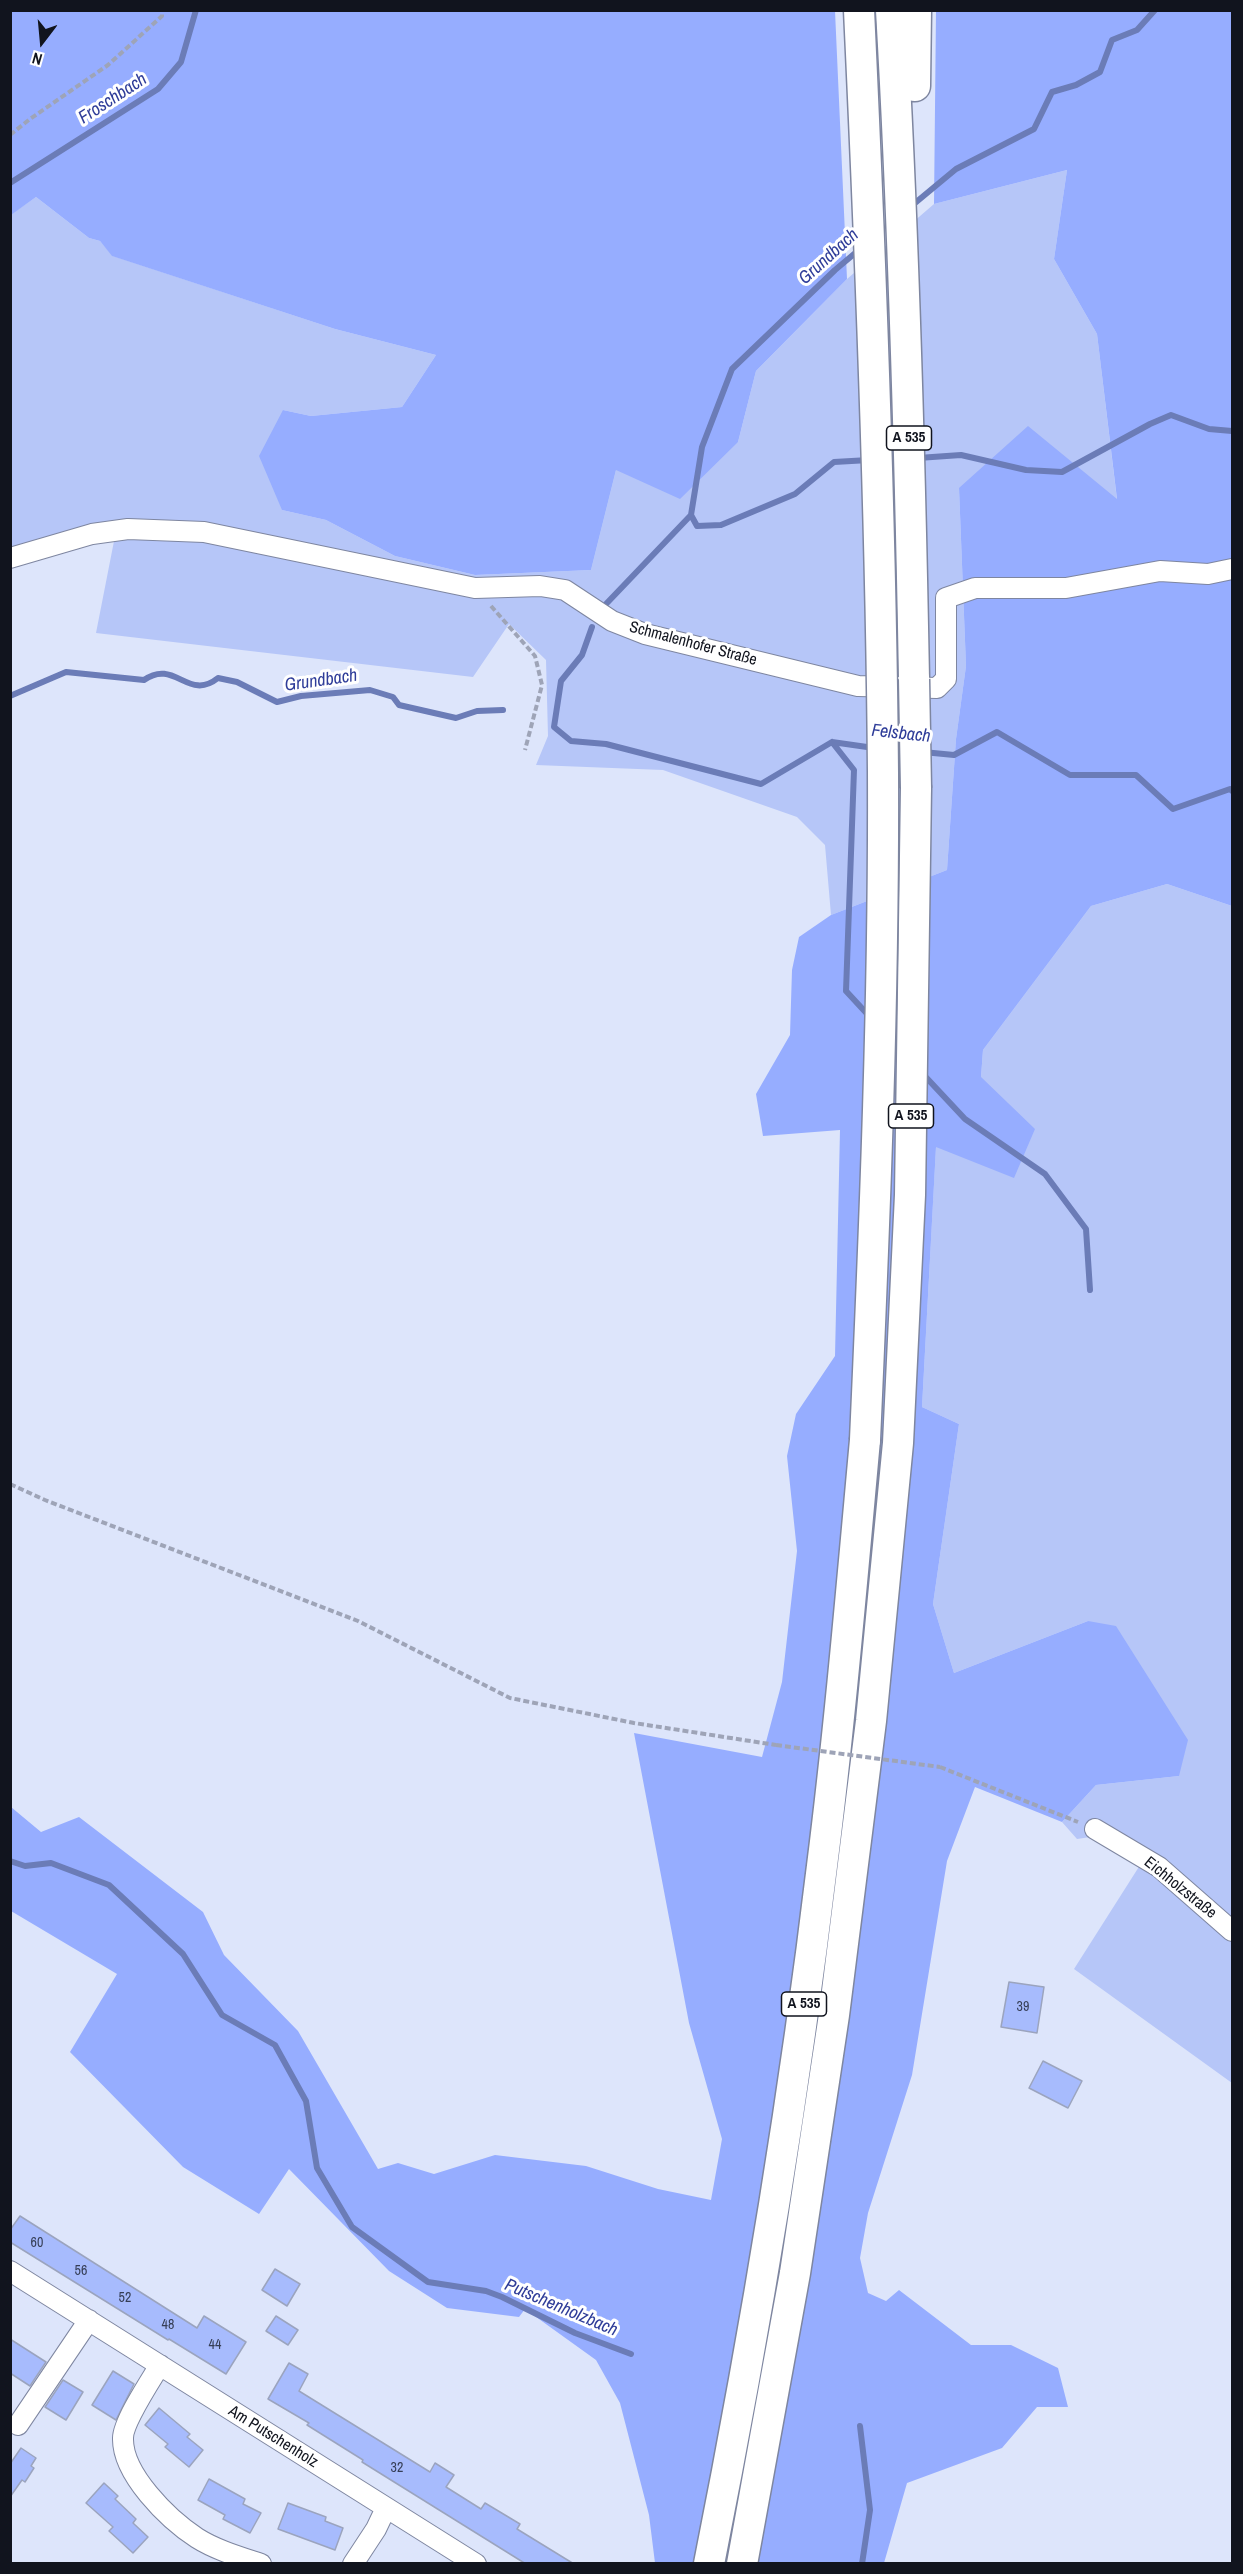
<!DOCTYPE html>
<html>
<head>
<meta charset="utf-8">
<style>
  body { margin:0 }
  #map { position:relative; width:1243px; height:2574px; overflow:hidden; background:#dde5fb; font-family:"Archivo Narrow",sans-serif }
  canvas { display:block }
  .frame { position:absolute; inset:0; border:12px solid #11141e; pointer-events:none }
  .north { position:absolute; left:12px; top:12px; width:60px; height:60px; -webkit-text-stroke:4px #fff; paint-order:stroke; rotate:196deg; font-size:16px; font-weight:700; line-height:24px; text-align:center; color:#11141e }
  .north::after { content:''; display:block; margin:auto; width:21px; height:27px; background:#11141e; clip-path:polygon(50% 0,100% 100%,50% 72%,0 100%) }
</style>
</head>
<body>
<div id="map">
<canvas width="1243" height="2574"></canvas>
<div class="frame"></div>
<div class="north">N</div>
</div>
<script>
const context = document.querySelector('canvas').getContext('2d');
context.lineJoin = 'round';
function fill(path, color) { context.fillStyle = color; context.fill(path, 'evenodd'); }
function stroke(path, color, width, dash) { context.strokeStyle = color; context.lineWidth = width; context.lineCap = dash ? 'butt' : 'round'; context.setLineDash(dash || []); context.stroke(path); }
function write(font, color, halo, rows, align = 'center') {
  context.font = font + ' "Archivo Narrow",sans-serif'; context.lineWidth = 6; context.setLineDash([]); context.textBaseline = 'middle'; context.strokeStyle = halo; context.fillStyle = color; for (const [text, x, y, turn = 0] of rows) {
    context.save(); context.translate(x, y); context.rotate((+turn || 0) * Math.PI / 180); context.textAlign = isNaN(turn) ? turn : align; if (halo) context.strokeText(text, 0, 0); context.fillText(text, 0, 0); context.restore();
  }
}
fill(new Path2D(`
  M1067,170l-13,89 43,75 20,166 -158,-12 7,178 -10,73 -9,131 -116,45 -6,-70 -28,-28 -134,-47 -127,-5 12,-29 -2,-76 -37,-36 -36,53 -377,-44 19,-97 -104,16 -1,-337 26,-18 53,41 11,3 13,15 222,73 101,26 -34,52 -91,9 -28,-6 -1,100 44,10 69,36 80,19 116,-5 25,-100 122,-28 18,-71 91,-92 87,-75z
  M1167,884l65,22v1177l-158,-114 68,-107 -45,-26 -20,3 -15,-17 34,-37 83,-9 -91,-155 -134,52 -21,-69 26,-180 -37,-17 14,-261 45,-69 2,-27 108,-144z`), '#b6c6f8');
fill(new Path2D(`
  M10,11h825l12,268 -91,92 -18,71 -58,57 -64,-29 -25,100 -116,5 -80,-19 -69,-36 -44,-10 -23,-54 24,-46 28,6 91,-9 34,-52 -101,-26 -223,-73 -12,-15 -11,-3 -53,-41 -25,18z
  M936,11h296v895l-65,-22 -76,22 -108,144 -2,27 54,52 -21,49 -78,-31 -14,260 37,17 -26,180 21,69 134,-52 28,5 72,114 -9,36 -83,9 -34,37 -87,-35 -28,74 -35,214 -44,138 -8,45 8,35 18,8 13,-11 72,55h40l47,23 10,39h-31l-35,41 -95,35 -23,80h-229l-6,-48 -29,-112 -24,-43 -71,-51 -6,8 -72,-9 -58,-37 -100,-102 -30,45 -76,-47 -113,-115 47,-78 -106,-63v-104l30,25 38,-15 124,95 21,43 74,76 80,138 20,-6 36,11 61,-19 91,11 72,23 53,11 11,-61 -33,-116 -55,-290 128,24 20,-75 15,-131 -10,-95 9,-42 39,-58 5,-226 -77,6 -7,-42 34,-59 2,-65 7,-33 32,-22 116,-45 9,-131 10,-73 -7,-178 69,-62 89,73 -20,-165 -43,-75 13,-89 -133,34z`), '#96adff');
stroke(new Path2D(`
  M10,183l148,-94 23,-27 15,-52
  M909,208l47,-39 78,-40 18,-37 24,-7 24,-13 12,-32 25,-10 18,-20
  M918,458l43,-3 65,15 36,2 88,-48 21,-9 38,14 23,2
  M691,515l6,11 24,-1 74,-31 39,-32 35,-2
  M606,604l85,-89 11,-68 30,-78 103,-99 25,-21
  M592,627l-10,28 -21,26 -7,46 17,14 35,3 155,40 71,-42 42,6
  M10,696l56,-24 78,8c31,-22 44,22 74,-2l19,4 40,20 24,-6 69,-6 23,7 6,8 57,13 21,-7 26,-1
  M832,742l22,28 -8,221 24,26
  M923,752l31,3 43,-23 73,43h66l37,34 57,-20 2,2
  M922,1073l43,46 80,55 41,55 4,61
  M10,1861l15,5 26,-3 58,22 74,69 39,61 53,30 31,56 11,67 35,59 76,55 58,9 16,6 73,36 56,21
  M860,2426l10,84 -8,54`), '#6b7cb7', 6);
const building = new Path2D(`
  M1009,1982l35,5 -7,46 -36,-6z
  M1043,2061l39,20 -14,27 -39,-20z
  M20,2216l177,112 7,-12 42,26 -20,32 -57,-35 -1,1 -158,-98v-12z
  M275,2269l25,15 -13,22 -25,-16z
  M276,2316l22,14 -10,15 -22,-14z
  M10,2339l36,23 -16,24 -20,-13z
  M289,2363l19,11 -9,17 131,81 5,-9 19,12 -8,12 35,22 4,-6 35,21 -3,5 57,35h-48l-164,-102 1,-2 -56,-35 2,-2 -41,-24z
  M113,2371l21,13 -18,36 -24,-15z
  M63,2380l20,12 -17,28 -21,-13z
  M159,2408l31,26 -3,3 16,13 -14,17 -24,-20 3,-3 -23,-19z
  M21,2448l15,10 -5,8 3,2 -9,14 -3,-2 -12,17v-33z
  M209,2479l36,20 -2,5 18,9 -11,20 -27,-14 2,-4 -27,-15z
  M104,2483l14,13 -3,3 21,20 -3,4 15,14 -15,16 -24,-22 4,-4 -27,-24z
  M288,2503l38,14 -1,4 18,7 -8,22 -57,-21z`);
fill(building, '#a7bbfd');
stroke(building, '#9ba4be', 1.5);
const minor = new Path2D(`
  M10,558l82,-24 36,-5 76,3 271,56 65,-2 25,4 47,31 33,13 213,52 79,2 9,-9v-81l29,-10h91l94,-17 48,3 24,-5
  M1095,1829l64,38 73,64
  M10,2271l466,293
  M160,2365c-9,15 -37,57 -37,73 -1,36 45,81 74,100 19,12 43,19 64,26
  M18,2425l71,-105
  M353,2564l23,-35 10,-21`);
const highway = new Path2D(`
  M891,10c13,223 19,446 23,669
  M915,86l1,-76
  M709,2564c46,-231 85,-465 113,-698 18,-142 30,-284 43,-426
  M742,2564l53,-291 39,-258 37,-294 27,-278 12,-248 6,-407`);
stroke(minor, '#7e86a0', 22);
stroke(highway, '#7e86a0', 33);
stroke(new Path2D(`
  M10,135l20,-16 78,-54 54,-49v-6
  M491,606l44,50 7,29 -17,65
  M10,1484l35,16 313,121 152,77 124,25 142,22
  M940,1767l138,55`), '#9ea4b7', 4, [6, 3]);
stroke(minor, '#fff', 20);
stroke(highway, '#fff', 30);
const highwayBridge = new Path2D(`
  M859,10c12,254 22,508 24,762 1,223 -8,445 -18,668
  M914,679l2,109`);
stroke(highwayBridge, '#7e86a0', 33, []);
stroke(new Path2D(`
  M776,1745l164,22`), '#9ea4b7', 4, [6, 3]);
stroke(highwayBridge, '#fff', 30);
write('14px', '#363e56', null, [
  ["39",1023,2007],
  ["60",37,2243],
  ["56",81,2271],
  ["52",125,2298],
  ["48",168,2325],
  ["44",215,2345],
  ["32",397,2468]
]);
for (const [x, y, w] of [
  [909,438,45],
  [911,1116,45],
  [804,2004,45]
]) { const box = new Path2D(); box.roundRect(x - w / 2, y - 12, w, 24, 4.5); context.fillStyle = '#fff'; context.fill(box); stroke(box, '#11141e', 1.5); }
write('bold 15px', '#11141e', null, [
  ["A 535",909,438],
  ["A 535",911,1116],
  ["A 535",804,2004]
]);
write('16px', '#11141e', '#fff', [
  ["Schmalenhofer Straße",693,644,15],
  ["Eichholzstraße",1180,1888,39],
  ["Am Putschenholz",273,2437,32]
]);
write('italic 18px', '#2f3d99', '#fff', [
  ["Froschbach",113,99,-33],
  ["Grundbach",829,257,-42],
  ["Grundbach",321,681,-8],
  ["Felsbach",901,734,6],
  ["Putschenholzbach",561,2308,23]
]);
</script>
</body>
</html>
